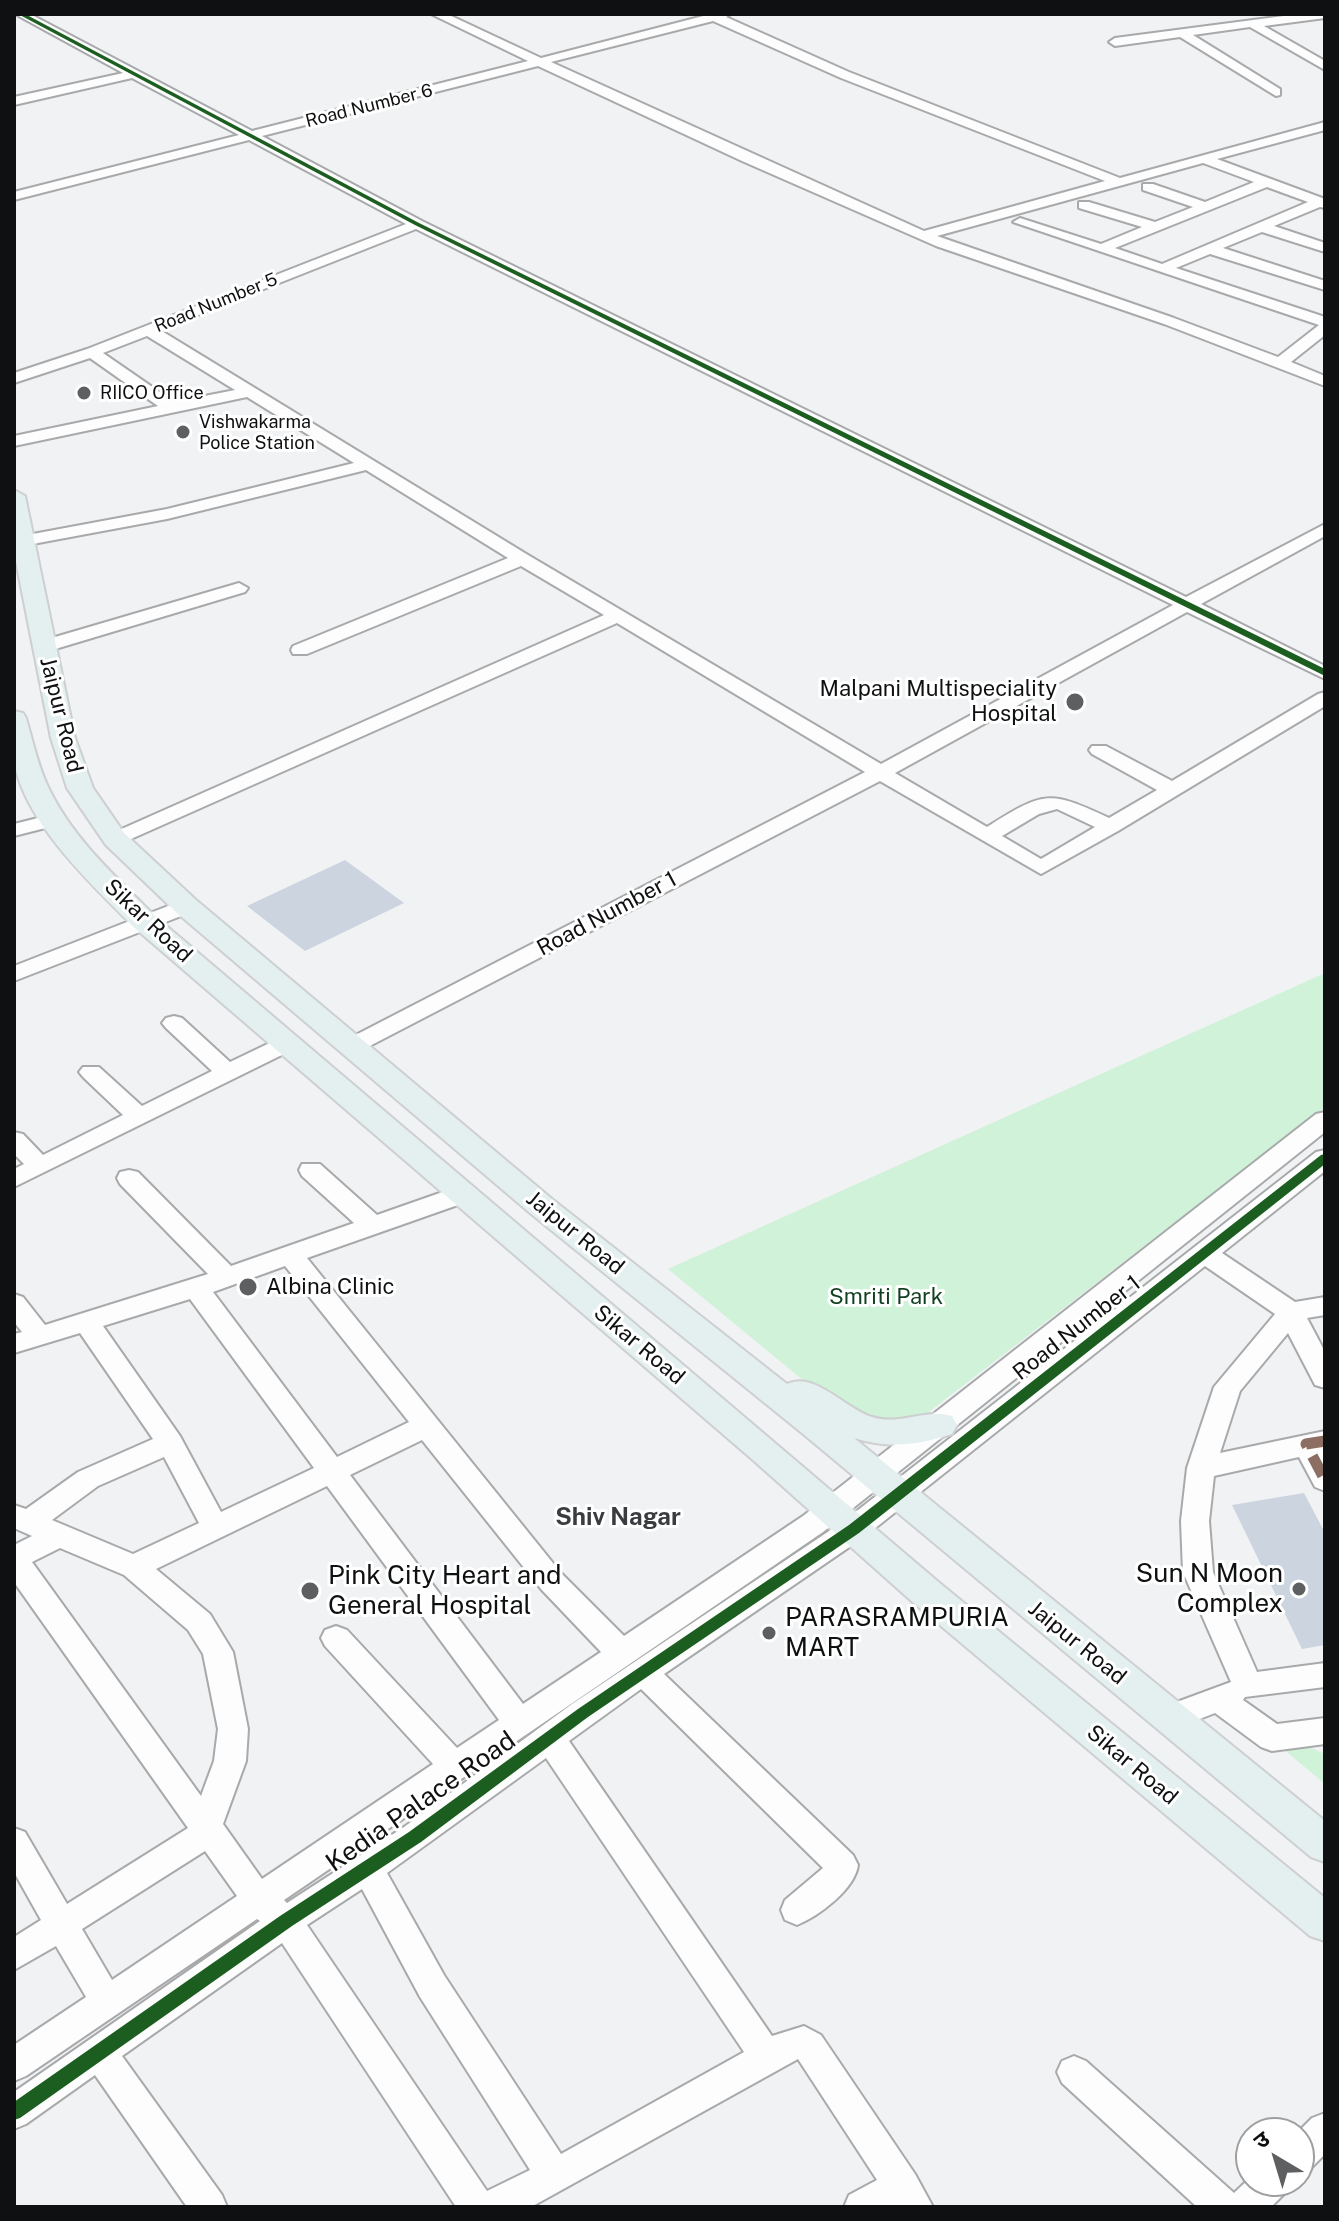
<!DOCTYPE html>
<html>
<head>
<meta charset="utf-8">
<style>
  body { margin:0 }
  #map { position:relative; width:1339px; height:2221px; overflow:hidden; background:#f0f2f4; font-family:"Public Sans","Noto Sans Devanagari",sans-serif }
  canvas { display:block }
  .frame { position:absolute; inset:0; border:16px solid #0f1011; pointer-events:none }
  .north { position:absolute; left:1235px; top:2117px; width:80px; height:80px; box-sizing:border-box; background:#fff; border:2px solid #9f9fa0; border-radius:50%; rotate:322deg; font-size:22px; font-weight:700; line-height:32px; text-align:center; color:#0f1011 }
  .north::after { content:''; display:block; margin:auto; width:28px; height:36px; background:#5e5f60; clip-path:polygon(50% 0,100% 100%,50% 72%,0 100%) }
</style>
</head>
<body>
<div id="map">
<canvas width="1339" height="2221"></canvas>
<div class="frame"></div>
<div class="north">उ</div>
</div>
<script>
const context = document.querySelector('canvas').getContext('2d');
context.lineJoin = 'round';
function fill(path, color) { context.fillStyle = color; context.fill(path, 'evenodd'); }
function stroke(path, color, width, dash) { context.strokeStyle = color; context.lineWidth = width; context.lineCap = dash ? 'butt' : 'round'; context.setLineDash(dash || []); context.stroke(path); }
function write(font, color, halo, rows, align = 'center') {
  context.font = font + ' "Public Sans",sans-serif'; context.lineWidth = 6; context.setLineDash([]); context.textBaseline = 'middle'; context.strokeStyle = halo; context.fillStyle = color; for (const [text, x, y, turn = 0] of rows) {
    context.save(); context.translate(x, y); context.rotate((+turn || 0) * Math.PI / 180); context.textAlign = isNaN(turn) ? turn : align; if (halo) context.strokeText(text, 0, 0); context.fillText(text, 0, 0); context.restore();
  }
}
fill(new Path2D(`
  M1325,973v134l-421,324 -66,-22 -170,-140z
  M1300,1743l25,11v30l-43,-36z`), '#d0f2d8');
fill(new Path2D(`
  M345,860l59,43 -99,48 -58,-45z
  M1304,1493l21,40v112l-23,4 -70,-144z`), '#ccd4e0');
const minor = new Path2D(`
  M15,14h15l222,117 276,-70 -97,-47h16l94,44 170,-44h20l-5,3 123,55 271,106 205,-56v8l-108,29 108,40v9l-5,-1 -46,19 51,17v9l-63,-20 -39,16 102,33v9l-115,-36 -34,14 149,49v18l-34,27 34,14v10l-161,-62 -228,-78 -194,-85 -204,-95 -276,70 160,85 764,376 139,-73v12l-124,68 124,62v13l-138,-67 -292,161 92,54c57,-36 62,-37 122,-9l48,-28 -65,-36 -3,-4 3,-4h14l66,35 146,-87 7,-2v14l-207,125 -77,43 -161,-93 -520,270h-16l-4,-5 4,-5 521,-269 -248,-149 -495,220h-14l-3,-4 3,-4 496,-220 -83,-49 -214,88h-14l-2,-4 2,-4 215,-88 -142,-88 -199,49 -145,27 -6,-1 -2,-5 8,-4 145,-27 187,-46 -107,-66 -233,49v-10l144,-30 -68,-48 -76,25v-10l73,-24 319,-125 -157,-84 -235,60v-8l225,-57 -107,-57 -118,27v-8l109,-24zM713,21l128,57 264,103 -181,50 -373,-169zM1203,163l51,19 -49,20 -52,-18h-10v6l50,17 -38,15 -66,-20h-10v6l63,19 -41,17 -81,-26 -7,4 306,103 -41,32 -104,-39 -237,-82zM1267,187l41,15 -146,62 -47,-16zM416,229l757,376 -292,159 -353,-209 -368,-225zM147,336l88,54 -61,12 -71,-49zM1057,809l38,18 -54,32 -39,-23 37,-22z
  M1299,14h26v4l-61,8 61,35v9l-75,-43 -57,8 87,54v6l-4,1 -96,-59 -65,9 -6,-4 6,-4z
  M239,583l9,5 -3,4 -193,58 -7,2 -9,-6 2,-4z
  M54,814l7,2 3,4 -3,4 -47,12v-12z
  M186,899l11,7 -3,5 -180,70v-15z
  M174,1016l8,2 48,44 50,-24h16l4,5 -4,5 -282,139v-18l10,-5 -10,-10v-22l9,2 20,21 80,-40 -40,-38 -4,-5 4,-5h16l43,39 70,-35 -46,-43 -4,-5 4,-5z
  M1325,1112v20l-502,400 -539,368 3,3 117,-76 168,-123 272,-183 472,-369 9,-2v21l-103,82 73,49 30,-5v18l-18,3 18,34v36l-10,-3 -27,-52 -48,58 -20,62 105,-22v60l-10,-4 -16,-30 -85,19 -5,45 4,51 44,100 68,-9v24l-80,10 -2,3 34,24 48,-6v26l-53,7 -11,-4 -46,-34 -46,18 -11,-4 -4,-9 4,-9 73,-27 -48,-110 -2,-51 6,-53 27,-81 61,-73 -70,-48 -341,271 -200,137 189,181 5,10c-3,24 -39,51 -61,60l-12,-5 -4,-10 4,-10 38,-32 -182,-179 -72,52 203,295 32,-10 17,9 94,139 18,33h-89l5,-12 28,-15 -79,-121 -267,148h-75l-174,-264 -160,113 100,139 5,12h-40l-92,-132 -69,49 -12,5v-37l246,-171 -3,-2 -231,157 -12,5v-36l72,-48 -30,-51 -42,24v-33l27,-17 -27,-48v-44l11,4 42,72 121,-76 -174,-246v-37l18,-9 -18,-8v-23l12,4 52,-37 75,-33 -73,-106 -66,20v-19l8,-2 -8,-10v-28l9,3 22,28 163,-51 -88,-90 -3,-6 3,-6 9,-2 9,2 93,94 123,-43 -52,-47 -3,-6 3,-6h18l57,51 77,-27 9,-2 9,2 3,6 -3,6 -165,58 254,315 63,63 179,-120 513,-402zM285,1266l124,156 -72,35 -124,-165zM190,1299l124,169 -93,44 -41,-76 -77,-110zM422,1440l119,149 60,63 -78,52 -173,-229zM164,1457l35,66 -66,31 -81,-34 46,-34zM327,1486l172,234 -42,28 -110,-118 -11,-4 -11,4 -4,8 4,8 108,118 -171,115 -39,-55 23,-63 2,-32 -15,-77 -23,-38 -54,-45zM60,1548l64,27 64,55 15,24 15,75 -4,32 -13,35 -169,-234zM546,1758l198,294 -183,102 -117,-179 -57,-102zM205,1851l32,45 -125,84 -30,-51zM362,1889l58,108 110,173 -43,21 -180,-266z
  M1074,2056l12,5 148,132 17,-16v4h39l-5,12 -14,14h-74l-135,-124 -5,-11 5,-11z
  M1325,2113v41l-13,13 -13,5 -2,-39 15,-15z`);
const major = new Path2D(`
  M14,490l11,6 50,242 18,50 31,45 72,67 356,299 235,185c28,-13 58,25 85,33 27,9 54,-9 80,-1l5,9 -5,9c-34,11 -63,15 -98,4l471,383v41l-14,-5 -509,-424 -272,-220 -354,-301 -70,-67 -39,-57 -16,-50 -37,-187z
  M14,711l9,2 3,5c7,24 12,49 23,71 24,50 68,89 107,128l786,668 383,313v43l-15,-5 -394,-331 -163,-145 -617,-531c-42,-42 -108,-103 -121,-163 -4,-17 -1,-38 -1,-55z`);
stroke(minor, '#a8a9ab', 4);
stroke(major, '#cecfd0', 4);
fill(minor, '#fdfdfd');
fill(major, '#e4f0ef');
stroke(new Path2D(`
  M1325,1441l-19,3 19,36`), '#8d6e63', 11, [22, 11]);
fill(new Path2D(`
  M18,14h7l394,209 906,446v7l-910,-451z
  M1325,1154v10l-466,369 -271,184 -167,125 -129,84 -272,192 -6,2v-18l266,-186 129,-84 169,-123 271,-184 472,-370z`), '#1b5e20');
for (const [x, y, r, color] of [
  [84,393,8,"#5e5f60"],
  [183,432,8,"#5e5f60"],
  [1075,702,10,"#5e5f60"],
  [248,1287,10,"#5e5f60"],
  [1299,1589,8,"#5e5f60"],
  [310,1591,10,"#5e5f60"],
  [769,1633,8,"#5e5f60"]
]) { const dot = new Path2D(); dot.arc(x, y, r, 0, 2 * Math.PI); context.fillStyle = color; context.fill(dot); stroke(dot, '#fff', 3); }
write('18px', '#0f1011', '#fff', [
  ["Road Number 6",369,106,-14],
  ["Road Number 5",216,303,-22]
]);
write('18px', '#0f1011', '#fff', [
  ["RIICO Office",100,393],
  ["Vishwakarma",199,422],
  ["Police Station",199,443]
], 'left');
write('22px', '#0f1011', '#fff', [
  ["Malpani Multispeciality",1057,689],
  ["Hospital",1057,714],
  ["Albina Clinic",266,1287,"left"]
], 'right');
write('22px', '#0f1011', '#fff', [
  ["Jaipur Road",61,715,76],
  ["Road Number 1",607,914,-28],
  ["Sikar Road",148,921,43],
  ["Jaipur Road",575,1233,39],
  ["Road Number 1",1077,1328,-38],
  ["Sikar Road",639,1345,40],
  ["Jaipur Road",1077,1643,39],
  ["Sikar Road",1132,1765,40]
]);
write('22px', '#123f20', '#fff', [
  ["Smriti Park",886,1297]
]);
write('bold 24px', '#3a3c3f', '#fff', [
  ["Shiv Nagar",618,1518]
]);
write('26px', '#0f1011', '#fff', [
  ["Sun N Moon",1283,1574,"right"],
  ["Complex",1283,1604,"right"],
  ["Pink City Heart and",328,1576],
  ["General Hospital",328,1606],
  ["PARASRAMPURIA",785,1618],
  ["MART",785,1648]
], 'left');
write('26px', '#0f1011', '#fff', [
  ["Kedia Palace Road",421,1802,-35]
]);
</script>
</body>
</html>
